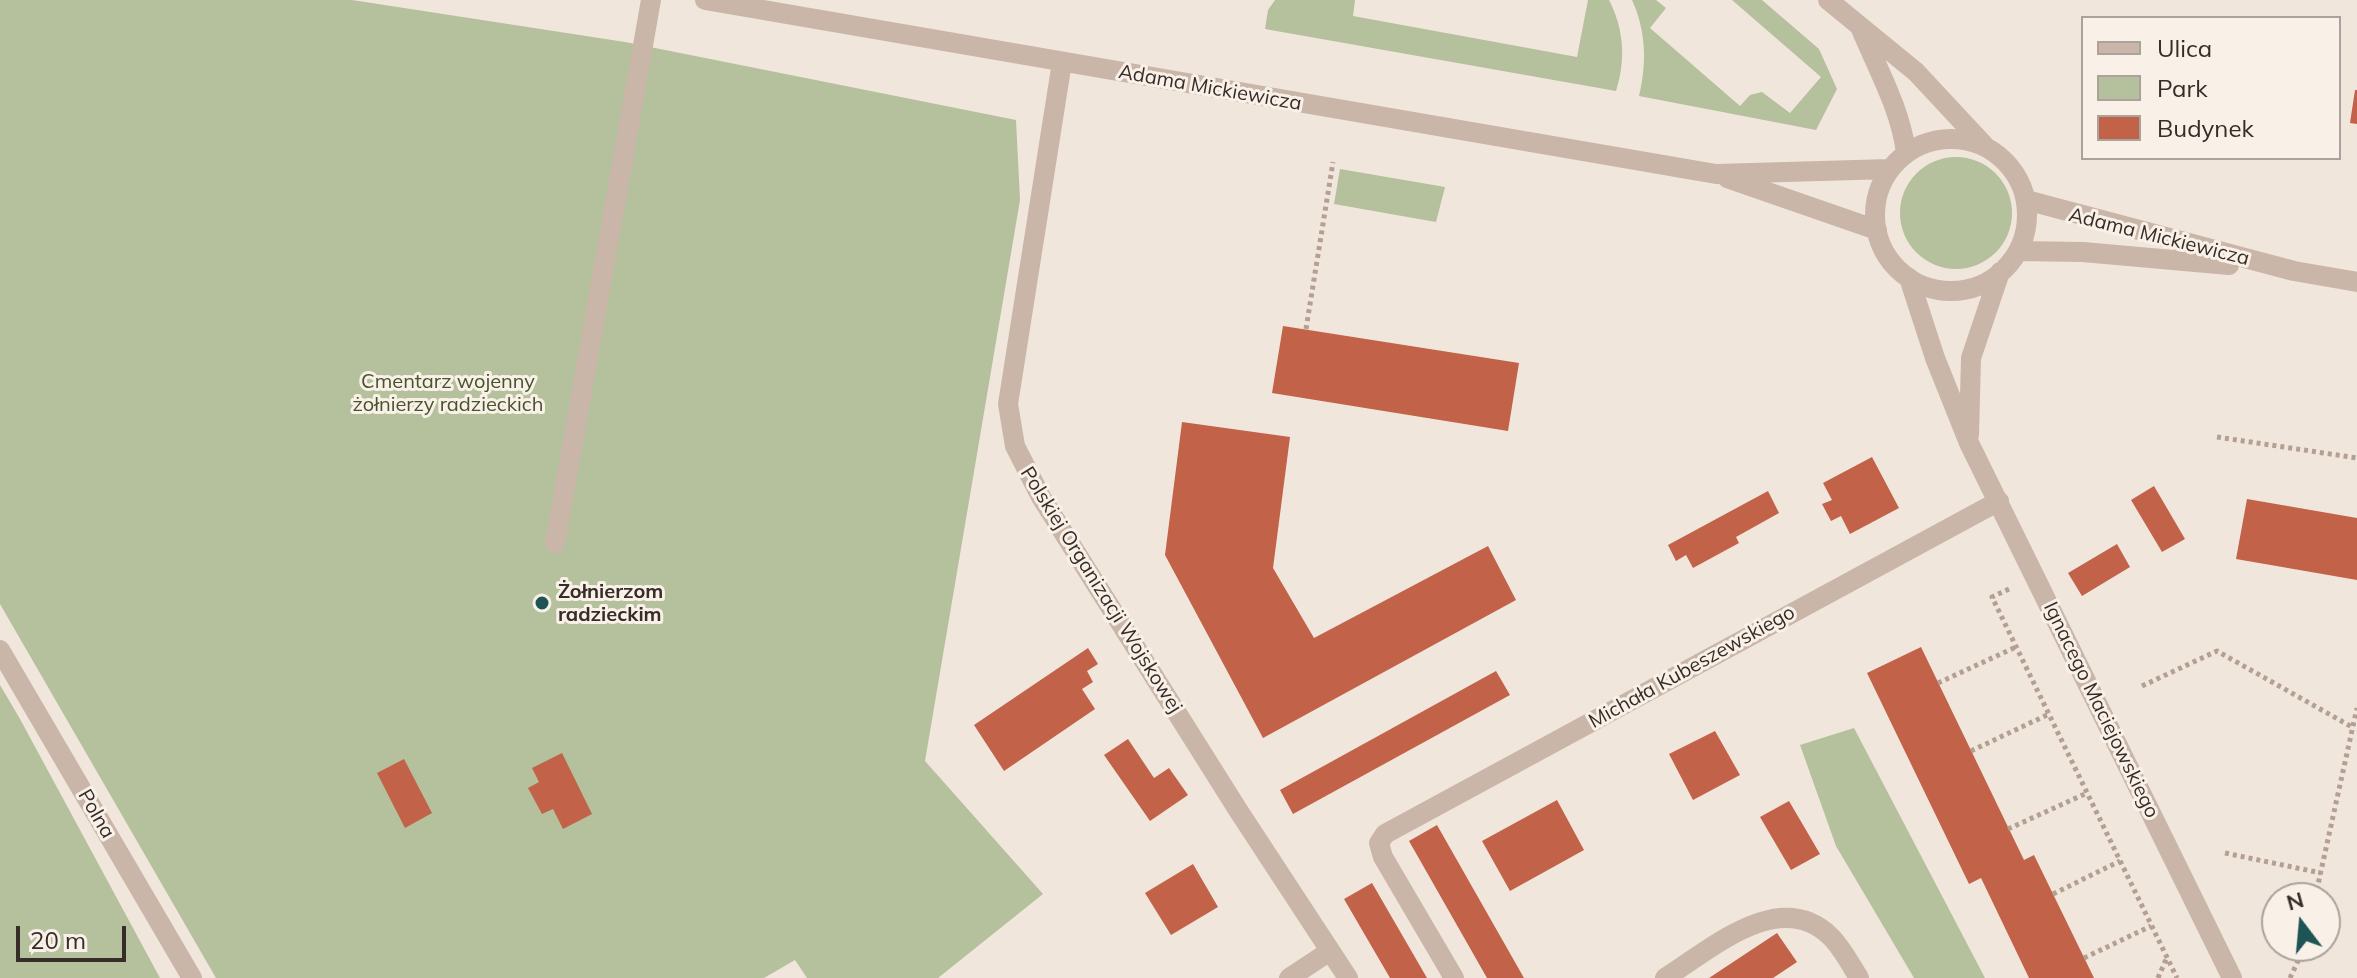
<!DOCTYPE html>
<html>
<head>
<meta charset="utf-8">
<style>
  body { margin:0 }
  #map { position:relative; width:2357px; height:978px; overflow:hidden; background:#f1e6dc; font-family:Mulish,sans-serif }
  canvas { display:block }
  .legend { position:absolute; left:2081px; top:16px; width:260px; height:144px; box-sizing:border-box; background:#f9f1e8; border:2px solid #aba29b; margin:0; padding:10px 14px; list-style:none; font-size:24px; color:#362c28 }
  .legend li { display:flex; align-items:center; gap:16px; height:40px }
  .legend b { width:40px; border:2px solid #aba29b }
  .north { position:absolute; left:2261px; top:882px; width:80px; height:80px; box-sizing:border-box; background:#f9f1e8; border:2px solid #aba29b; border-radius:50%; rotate:344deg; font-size:22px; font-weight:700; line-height:32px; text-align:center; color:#362c28 }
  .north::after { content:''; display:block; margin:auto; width:28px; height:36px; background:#1f5456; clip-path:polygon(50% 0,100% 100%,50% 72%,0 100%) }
  .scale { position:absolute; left:16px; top:926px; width:110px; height:36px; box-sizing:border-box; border:4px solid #362c28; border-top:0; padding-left:10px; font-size:24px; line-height:28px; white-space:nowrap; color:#362c28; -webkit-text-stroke:6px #f9f1e8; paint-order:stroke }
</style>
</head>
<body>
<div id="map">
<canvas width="2357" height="978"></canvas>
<ul class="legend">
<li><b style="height:10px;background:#c9b6a8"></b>Ulica</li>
<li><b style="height:22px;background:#b5c09c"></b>Park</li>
<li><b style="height:22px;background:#c26249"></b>Budynek</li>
</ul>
<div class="north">N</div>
<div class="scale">20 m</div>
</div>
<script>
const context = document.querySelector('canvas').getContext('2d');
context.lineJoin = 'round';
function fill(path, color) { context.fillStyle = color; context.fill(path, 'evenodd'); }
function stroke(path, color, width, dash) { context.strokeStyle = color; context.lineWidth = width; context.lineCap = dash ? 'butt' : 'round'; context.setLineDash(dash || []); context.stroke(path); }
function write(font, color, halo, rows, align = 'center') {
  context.font = font + ' Mulish,sans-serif'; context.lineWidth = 6; context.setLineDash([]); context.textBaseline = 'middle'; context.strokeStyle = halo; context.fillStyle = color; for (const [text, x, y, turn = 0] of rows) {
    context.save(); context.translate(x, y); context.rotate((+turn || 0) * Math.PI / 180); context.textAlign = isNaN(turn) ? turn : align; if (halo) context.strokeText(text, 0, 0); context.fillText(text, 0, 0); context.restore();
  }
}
fill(new Path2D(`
  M0,0h352l273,42 391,78 4,80 -95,561 118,133 -105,84h-131l-12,-18 -31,18h-548l-216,-374z
  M1275,0h80l-2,16 224,41 11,-57h21c15,29 17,60 7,91l-351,-62 3,-19z
  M1632,0h24l10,8 -16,20 90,78 10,-11 12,-3 28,21 31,-36 -89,-77h30l57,49 18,40 -21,41 -177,-34c8,-32 7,-66 -7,-96z
  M1900 213a56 56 0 1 1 112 0a56 56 0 1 1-112 0Z
  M1340,169l105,18 -9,35 -102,-18z
  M0,685l20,34 140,259h-160z
  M1854,728l131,250h-71l-78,-132 -36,-101z`), '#b5c09c');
fill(new Path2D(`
  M2355,90h2v34l-7,-1z
  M1283,326l236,37 -11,68 -236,-38z
  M1182,422l108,15 -17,131 41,70 174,-92 28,54 -253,138 -98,-183z
  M1872,457l27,51 -49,26 -9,-18 -10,5 -9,-17 10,-4 -9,-17z
  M2154,486l31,53 -23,13 -31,-52z
  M1768,491l11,22 -43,24 3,6 -46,25 -7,-13 -10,6 -8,-16z
  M2247,499l110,19v62l-121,-21z
  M2117,544l13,23 -48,29 -14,-23z
  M1921,647l103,213 10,-5 60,123h-65l-48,-100 -12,6 -102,-211z
  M1088,648l10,16 -11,7 6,11 -11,7 13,20 -91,62 -30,-46z
  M1496,671l14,24 -217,119 -13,-24z
  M1715,731l25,44 -47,25 -24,-46z
  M1128,739l26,39 15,-10 19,27 -38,26 -46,-66z
  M562,753l30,61 -29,15 -10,-20 -11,5 -14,-26 11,-6 -7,-14z
  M404,759l28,54 -27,15 -28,-55z
  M1557,800l27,50 -74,41 -28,-50z
  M1789,801l31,53 -29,16 -31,-53z
  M1437,825l87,153h-37l-78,-137z
  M1193,864l25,43 -47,28 -26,-42z
  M1372,883l55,95h-37l-46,-79z
  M1777,933l20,29 -24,16h-64z`), '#c26249');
stroke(new Path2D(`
  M1306,329l27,-167
  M2217,437l140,21
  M2009,589l-17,8 185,381
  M1938,683l78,-36
  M2142,686l75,-35 135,76
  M1971,751l78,-37
  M2008,829l79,-36
  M2225,853l96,20
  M2053,894l67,-33
  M2315,898l42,-190
  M2084,958l67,-32
  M2158,978l9,-21
  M2290,978l15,-32`), '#b4a092', 5, [4, 4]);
stroke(new Path2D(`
  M705,0l1011,174 174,-5
  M1828,0l88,72 68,73
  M1861,29c17,41 39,79 45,123
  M1062,62l-54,342 7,42 26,51 197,313 110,168
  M1875 215a76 76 0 1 1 152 0a76 76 0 1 1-152 0Z
  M1727,178l150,52
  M2026,200l268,71 63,11
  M2018,251l65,1 146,13
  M1909,278l26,80 34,85 263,535
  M1969,435l2,-77 29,-86
  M555,543l96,-543
  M0,650l192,328
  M1289,978l41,-27
  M1454,978l-71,-121 -4,-14 6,-9 614,-333
  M1665,978c45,-28 115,-92 166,-41 11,11 20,28 28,41`), '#c9b6a8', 20);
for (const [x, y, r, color] of [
  [542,603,8,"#1f5456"]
]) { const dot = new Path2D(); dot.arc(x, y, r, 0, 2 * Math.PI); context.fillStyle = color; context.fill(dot); stroke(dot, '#f9f1e8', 3); }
write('20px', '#362c28', '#f9f1e8', [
  ["Adama Mickiewicza",1210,88,10],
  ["Adama Mickiewicza",2159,237,14],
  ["Polskiej Organizacji Wojskowej",1101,590,58],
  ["Michała Kubeszewskiego",1692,667,-29],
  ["Ignacego Maciejowskiego",2101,710,64],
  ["Polna",96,814,60]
]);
write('20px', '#46532d', '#f9f1e8', [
  ["Cmentarz wojenny",448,382],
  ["żołnierzy radzieckich",448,405]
]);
write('bold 20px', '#362c28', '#f9f1e8', [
  ["Żołnierzom",558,592],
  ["radzieckim",558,615]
], 'left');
</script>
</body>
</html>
